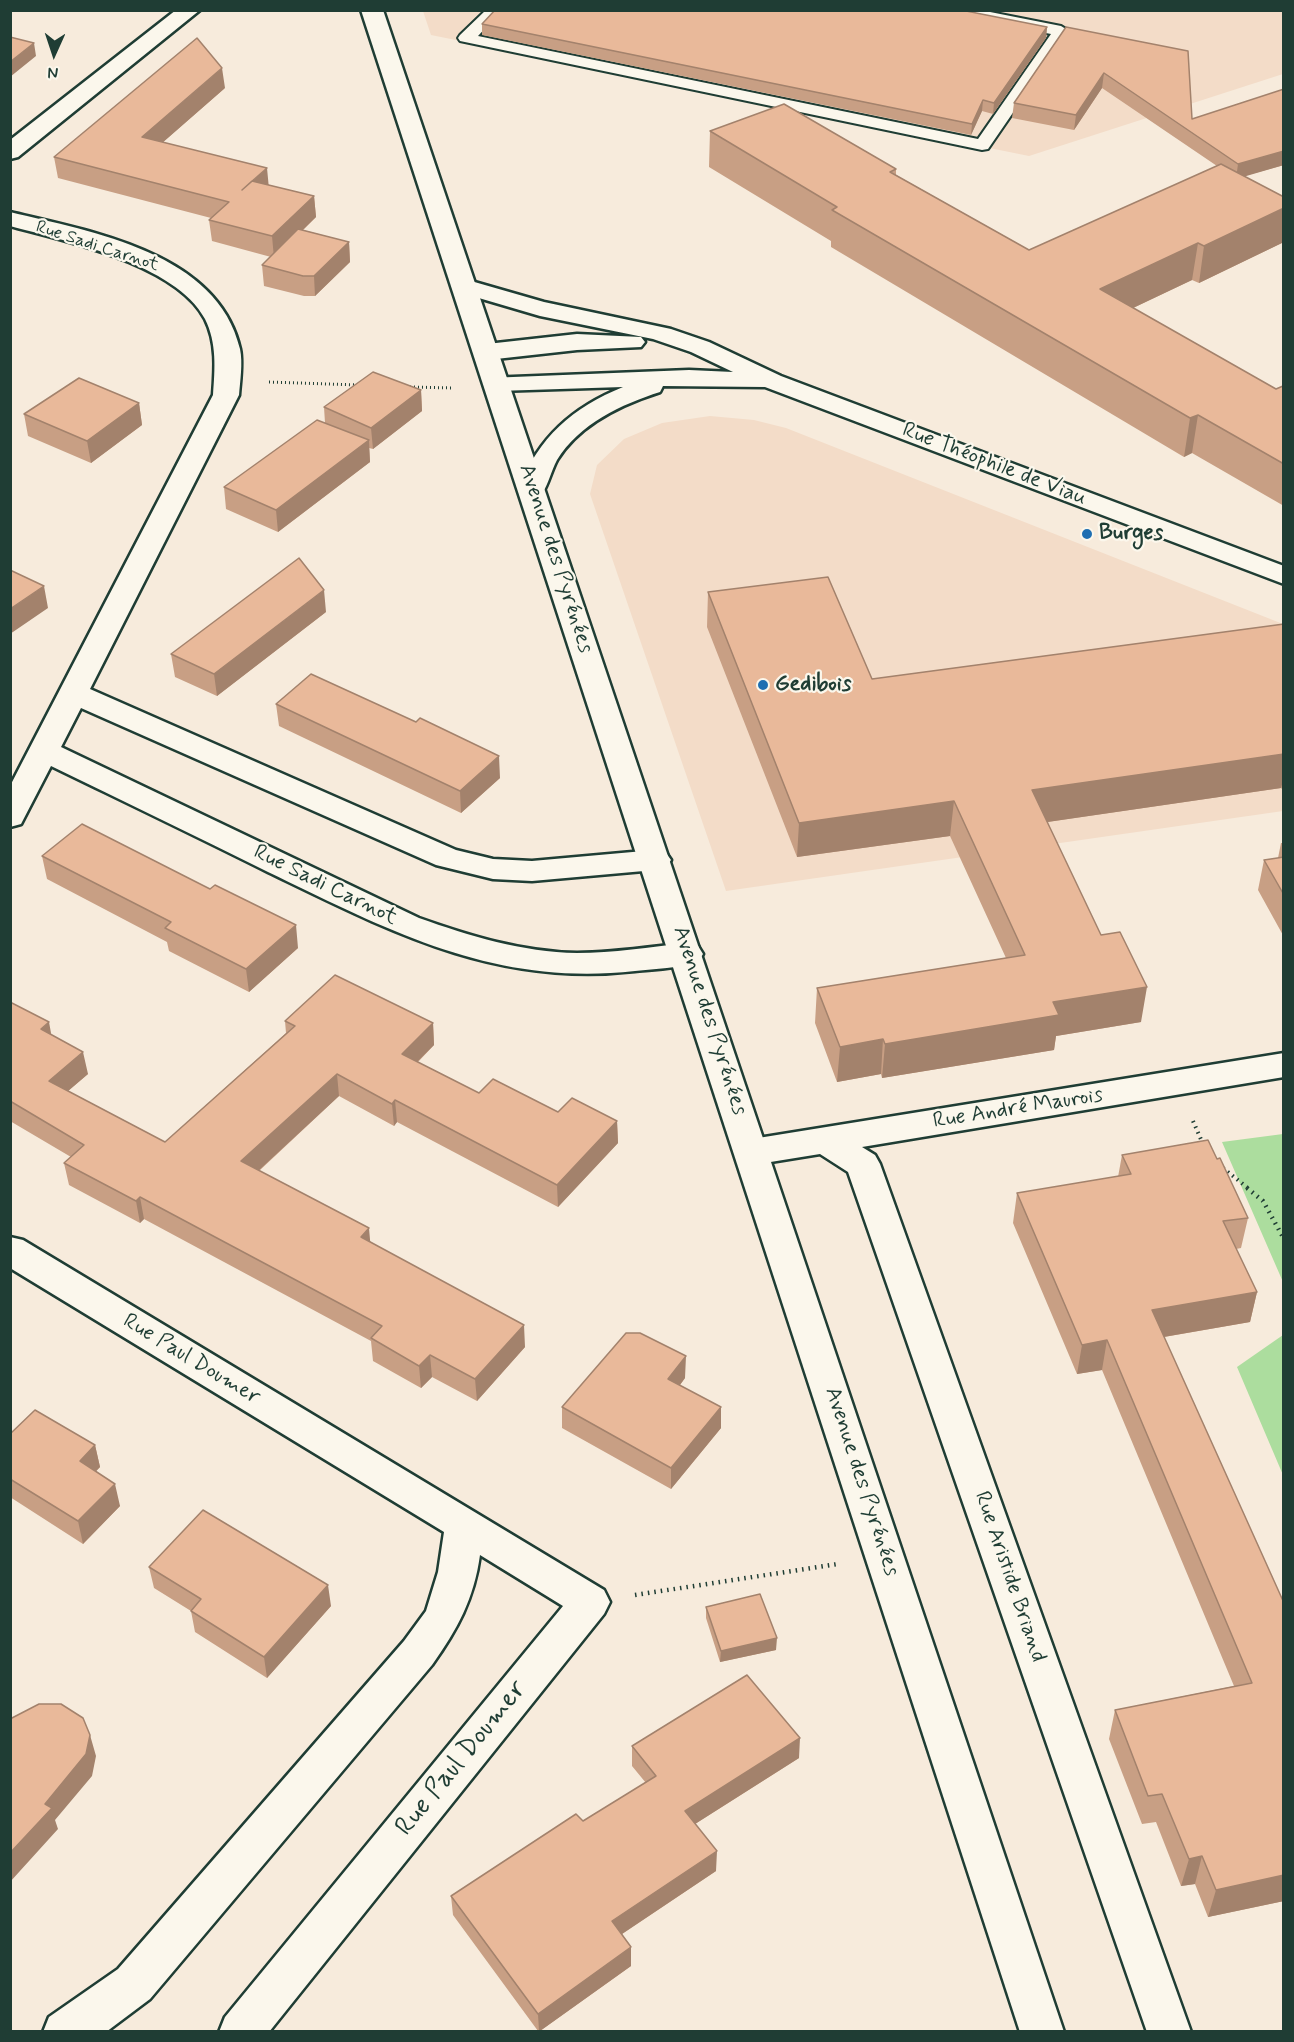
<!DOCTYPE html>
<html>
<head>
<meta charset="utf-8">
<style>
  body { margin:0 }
  #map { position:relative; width:1294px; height:2042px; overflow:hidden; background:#f7ebdc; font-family:Mynerve,sans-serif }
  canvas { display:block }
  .frame { position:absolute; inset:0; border:12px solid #1f3d34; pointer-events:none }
  .north { position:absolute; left:24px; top:24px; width:60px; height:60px; -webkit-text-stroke:4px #fbf7ec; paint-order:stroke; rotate:183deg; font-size:16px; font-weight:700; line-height:24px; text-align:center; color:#1f3d34 }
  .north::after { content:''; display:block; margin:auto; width:21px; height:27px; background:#1f3d34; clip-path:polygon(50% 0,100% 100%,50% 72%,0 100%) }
</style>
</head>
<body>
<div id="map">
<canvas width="1294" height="2042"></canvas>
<div class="frame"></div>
<div class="north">N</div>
</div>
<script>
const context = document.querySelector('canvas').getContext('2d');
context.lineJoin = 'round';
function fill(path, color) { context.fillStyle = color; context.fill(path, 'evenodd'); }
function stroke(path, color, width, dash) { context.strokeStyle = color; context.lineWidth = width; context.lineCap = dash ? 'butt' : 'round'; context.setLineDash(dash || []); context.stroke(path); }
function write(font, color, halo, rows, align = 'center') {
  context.font = font + ' Mynerve,sans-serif'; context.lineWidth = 4.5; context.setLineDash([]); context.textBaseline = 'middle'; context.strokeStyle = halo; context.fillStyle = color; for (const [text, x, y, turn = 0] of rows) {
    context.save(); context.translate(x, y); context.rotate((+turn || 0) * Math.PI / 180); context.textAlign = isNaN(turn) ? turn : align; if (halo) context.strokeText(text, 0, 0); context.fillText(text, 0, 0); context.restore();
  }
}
fill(new Path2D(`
  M423,11h860v63l-254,82 -598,-121z
  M710,416l44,4 32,8 497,196v187l-557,80 -136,-397 7,-29 27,-26 38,-16z`), '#f3dcc8');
fill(new Path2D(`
  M1283,1134h1l-1,148 -61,-140z
  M1283,1335v140l-46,-108z`), '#acdd9e');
const service = new Path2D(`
  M486,10h16l-24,26 500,103 73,-105 -98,-19 -7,-5h34l81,16 8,5 -81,118 -6,1 -522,-109 -2,-3 2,-3z`);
const minor = new Path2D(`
  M176,10h24l-182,147 -8,2v-19z
  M10,212c83,20 208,41 230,137 3,14 0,32 -1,46l-149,294 366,161 37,9 39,2 123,-11 11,3 5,7 -5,7 -11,3 -123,11 -39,-2 -57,-14 -355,-157 -20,39 358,171c51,18 103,34 158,35 36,0 73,-6 110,-10l11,3 5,8 -5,8c-20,6 -42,7 -63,9 -140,16 -245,-40 -367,-99 -72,-36 -145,-71 -217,-106l-30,58 -11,3v-41l203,-391c2,-26 4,-52 -8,-76 -29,-55 -139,-78 -195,-93z
  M464,279l80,23 127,27 38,13 72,34 503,190v18l-519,-197 -102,-1 -3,6c-38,12 -81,32 -103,68 -6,11 -8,23 -15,34l-10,2 -10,-2 -3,-6c19,-50 54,-81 104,-101l-126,4 -9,-3 -4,-5 4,-5 201,-8 44,2 -42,-20 -38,-13 -113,-23 -85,-25 -3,-5 3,-5z
  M577,334l64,3 4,5 -4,5 -64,3 -90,10 -9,-3 -4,-5 4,-5 9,-3z
  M1284,1053v24l-422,70 13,8 5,9 311,868h-44l-299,-860 -28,-18 -68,11 -12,-4 -5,-9 5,-9 12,-4z
  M10,1237l13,3 581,350 6,12 -6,12 -335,418h-50l6,-15 338,-411 -83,-51c-6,44 -23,75 -48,110l-282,334 -44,33h-63l6,-15 69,-48 286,-328 22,-30 12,-39 6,-40 -434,-264z`);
const secondary = new Path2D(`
  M361,10h22l681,2022h-44z`);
stroke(service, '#1f3d34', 4);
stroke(minor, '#1f3d34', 5);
stroke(secondary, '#1f3d34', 5);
stroke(new Path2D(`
  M269,382l89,3
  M410,387l44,1`), '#1f3d34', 3, [1, 3]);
stroke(new Path2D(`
  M1193,1121l10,23
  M1223,1168l26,21`), '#1f3d34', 4, [1.5, 4.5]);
stroke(new Path2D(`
  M1247,1188l16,13 21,38
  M635,1595l203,-31`), '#1f3d34', 4.5, [1.5, 5]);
fill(service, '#fbf7ec');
fill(minor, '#fbf7ec');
fill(secondary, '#fbf7ec');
fill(new Path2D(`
  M482,24l565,3 -1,11 -53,76 -11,-3 -11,24 -489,-100z
  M1066,27l126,92 92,46 -40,11 40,21v45l-85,41 -7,-3 -59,28 143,81 8,-3v120l-92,-53 -8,4 -353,-210v-6l-122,-74 1,-36 186,38v6l133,75 188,-84 -115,-78 -28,42 -62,-12 2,-15z
  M225,88l-62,54 106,43 45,11 2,21 -13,13 46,12 1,20 -35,34h-11l-40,-10 -2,-21 9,-8 -59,-16 -3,-21 2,-2 -153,-40 -4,-21z
  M421,390l1,21 -49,38 -4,-1 1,14 -92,70 -52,-23 -2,-22 101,-64 -1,-16z
  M139,403l3,22 -51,38 -63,-27 -4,-22z
  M708,592l164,87 412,-55v167l-3,-3 -234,34 94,200 -85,14 -2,14 -172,28 -1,-4 -44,8 -22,-59 2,-35 189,-30 -56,-122 -153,21 -90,-230z
  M326,612l-109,84 -42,-19 -4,-23z
  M276,704l224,74 -39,35 -182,-87z
  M1281,843h3v94l-26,-47 6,-30 14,-2z
  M42,856l168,33 88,59 -49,44 -80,-41 -2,-9 -120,-63z
  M10,1002l42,33 36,39 -20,17 97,51 121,-109 -1,-12 148,2 1,22 -16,17 61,31 79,19 59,9 1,22 -60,64 -161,-85 -3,4 -55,-30 -80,75 112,71 154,105 -48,54 -45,-24 -11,11 -48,-27 -2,-20 -227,-122 -4,4 -71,-38 -5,-22 7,-6 -61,-36z
  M1122,1155l95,4 31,59 -7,30 -5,1 21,43 -7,30 -86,15 120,266v298l-76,16 -13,-33 -14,2 -25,-64 -14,2 -33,-85 6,-29 119,-24 -132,-316 -25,4 -64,-151 4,-30 101,-16z
  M685,1378l-5,7 41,43 -50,61 -109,-61v-21z
  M10,1434l85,11 5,22 -4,4 24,35 -37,38 -73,-47z
  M149,1567l182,39 -64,72 -72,-46 -4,-21 -37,-23z
  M706,1607l70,43 -56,12 -14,-44z
  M632,1746l167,12 -104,66 21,47 -94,63 9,13v19l-91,65h-2l-85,-116 -2,-19 132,-75 63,-38 -14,-17z`), '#c89f84');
fill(new Path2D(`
  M1047,27l-1,11 -53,76 1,-11z
  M34,43l2,13 -26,21v-15z
  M222,68l3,20 -80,70 -3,-21z
  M1104,73l-2,15 -28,42 2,-15z
  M983,100l-1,11 -11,24 1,-11z
  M1284,151v14l-48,14 2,-15z
  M267,168l2,21 -27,1z
  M314,196l2,21 -42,41 -2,-22z
  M1284,208v34l-85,41 5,-37z
  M349,242l1,20 -35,34 -1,-20z
  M1198,243l-6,37 -97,46 5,-37z
  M421,390l1,21 -49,38 -2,-21z
  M139,403l3,22 -51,38 -4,-22z
  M1198,415l-6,38 -8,4 6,-39z
  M369,440l1,22 -92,70 -2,-22z
  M44,586l4,22 -38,26v-25z
  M324,590l2,22 -109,84 -3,-22z
  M1284,754v24l-3,10 -254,37 5,-35z
  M499,756l1,22 -39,35 -1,-22z
  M954,801l-4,35 -153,21 2,-34z
  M296,925l2,23 -49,44 -3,-23z
  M1147,987l-6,35 -85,14 -2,14 -172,28 3,-34 168,-42z
  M49,1022l4,22 -12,-15z
  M433,1023l1,22 -31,31 -1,-22z
  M883,1039l-2,35 -44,8 3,-35z
  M83,1052l5,22 -34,29 -5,-22z
  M337,1074l2,22 -95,88 -3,-23z
  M395,1100l2,22 -3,4 -2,-22z
  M617,1121l1,22 -60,64 -1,-22z
  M140,1197l4,22 -4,4 -4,-22z
  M369,1228l2,23 -10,-14z
  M1257,1292l-7,30 -104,18 6,-30z
  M524,1325l1,22 -48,54 -2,-22z
  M1107,1340l-5,30 -25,4 5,-29z
  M430,1355l2,22 -11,11 -2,-22z
  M686,1356l-1,22 -17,23v-22z
  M721,1407v21l-50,61v-21z
  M95,1445l5,22 -15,16 -5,-22z
  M115,1484l5,22 -37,38 -5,-23z
  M328,1585l3,21 -64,72 -3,-21z
  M777,1638l-1,12 -56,12 1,-11z
  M90,1735l6,21 -4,20 -37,44 3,9 -48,53v-29l35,-49z
  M800,1738l-1,20 -115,73 1,-20z
  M717,1851l-1,20 -103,69 -1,-19z
  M1202,1856l-7,28 -14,2 8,-27z
  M1284,1875v26l-76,16 8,-27z
  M631,1947v19l-91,65h-1l-1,-17z`), '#a3826c');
const building = new Path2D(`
  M495,10h466l86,17 -53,76 -11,-3 -11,24 -490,-100z
  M1066,27l122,24 4,68 92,-30v62l-46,13 -134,-91 -28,42 -62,-12z
  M10,37l24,6 -24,19z
  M197,38l25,30 -80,69 125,31 -25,22 10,-9 62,15 -42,40 -63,-16 20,-18 -175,-45z
  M784,104l112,65 -6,3 139,78 192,-86 63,33v11l-80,38 -6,-3 -98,46 176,100 7,-3h1v78l-86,-49 -8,3 -358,-208 5,-3 -127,-76z
  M298,229l51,13 -35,34h-11l-41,-11z
  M373,372l48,18 -50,38 -47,-21z
  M79,378l60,25 -52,38 -63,-27z
  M317,420l52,20 -93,70 -52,-23z
  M299,558l25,32 -110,84 -43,-20z
  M10,570l34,16 -34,23z
  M828,577l44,102 412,-55v130l-252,36 69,145 19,-3 27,55 -94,15 6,13 -174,29 -2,-5 -43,8 -23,-59 208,-33 -71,-154 -155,22 -91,-231z
  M311,674l105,48 4,-4 79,38 -39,35 -184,-87z
  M82,824l128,65 5,-4 81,40 -50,44 -81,-41 6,-6 -129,-66z
  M1284,857v38l-20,-35z
  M335,975l98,48 -31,31 77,39 14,-14 65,33 14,-14 45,23 -60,64 -162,-85 -3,4 -55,-30 -96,87 128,67 -8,9 163,88 -49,54 -45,-24 -11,11 -48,-28 11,-12 -242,-129 -4,4 -72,-38 20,-18 -74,-44v-99l39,20 -8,7 42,23 -34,29 116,61 130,-116 -10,-5z
  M1208,1140l9,19 3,-1 28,60 -25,3 34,71 -105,18 132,293v272l-68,15 -14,-34 -13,3 -27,-65 -14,2 -33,-86 137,-27 -145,-343 -25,5 -65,-152 114,-19 -9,-19z
  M626,1333h14l46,23 -18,23 53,28 -50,61 -109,-61z
  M35,1410l60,35 -15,16 35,23 -37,37 -68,-42v-45z
  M203,1510l125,75 -64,72 -73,-46 10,-12 -52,-32z
  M760,1594l17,44 -56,13 -15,-44z
  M747,1675l53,63 -115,73 32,40 -105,70 19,26 -93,67 -87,-118 125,-82 7,7 73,-45 -24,-30z
  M39,1704h22l22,14 7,17 -4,19 -41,50 7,4 -42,45v-134z`);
fill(building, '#e9b99a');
stroke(building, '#a3826c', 1.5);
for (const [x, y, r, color] of [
  [1087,534,6,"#1f6fb2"],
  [763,685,6,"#1f6fb2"]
]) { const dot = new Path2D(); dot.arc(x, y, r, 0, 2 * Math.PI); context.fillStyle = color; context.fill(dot); stroke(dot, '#fbf7ec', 2); }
write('18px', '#1f3d34', '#fbf7ec', [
  ["Rue Sadi Carnot",97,247,18]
]);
write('22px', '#1f3d34', '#fbf7ec', [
  ["Rue Théophile de Viau",994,465,21],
  ["Avenue des Pyrénées",555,559,72],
  ["Rue Sadi Carnot",325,886,26],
  ["Avenue des Pyrénées",709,1021,72],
  ["Rue André Maurois",1018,1109,-9],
  ["Rue Paul Doumer",191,1360,31],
  ["Avenue des Pyrénées",861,1482,72],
  ["Rue Aristide Briand",1009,1577,71]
]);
write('bold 22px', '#1f3d34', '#fbf7ec', [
  ["Burges",1099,534],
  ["Gedibois",775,685]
], 'left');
write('27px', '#1f3d34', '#fbf7ec', [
  ["Rue Paul Doumer",462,1759,-51]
]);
</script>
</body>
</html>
